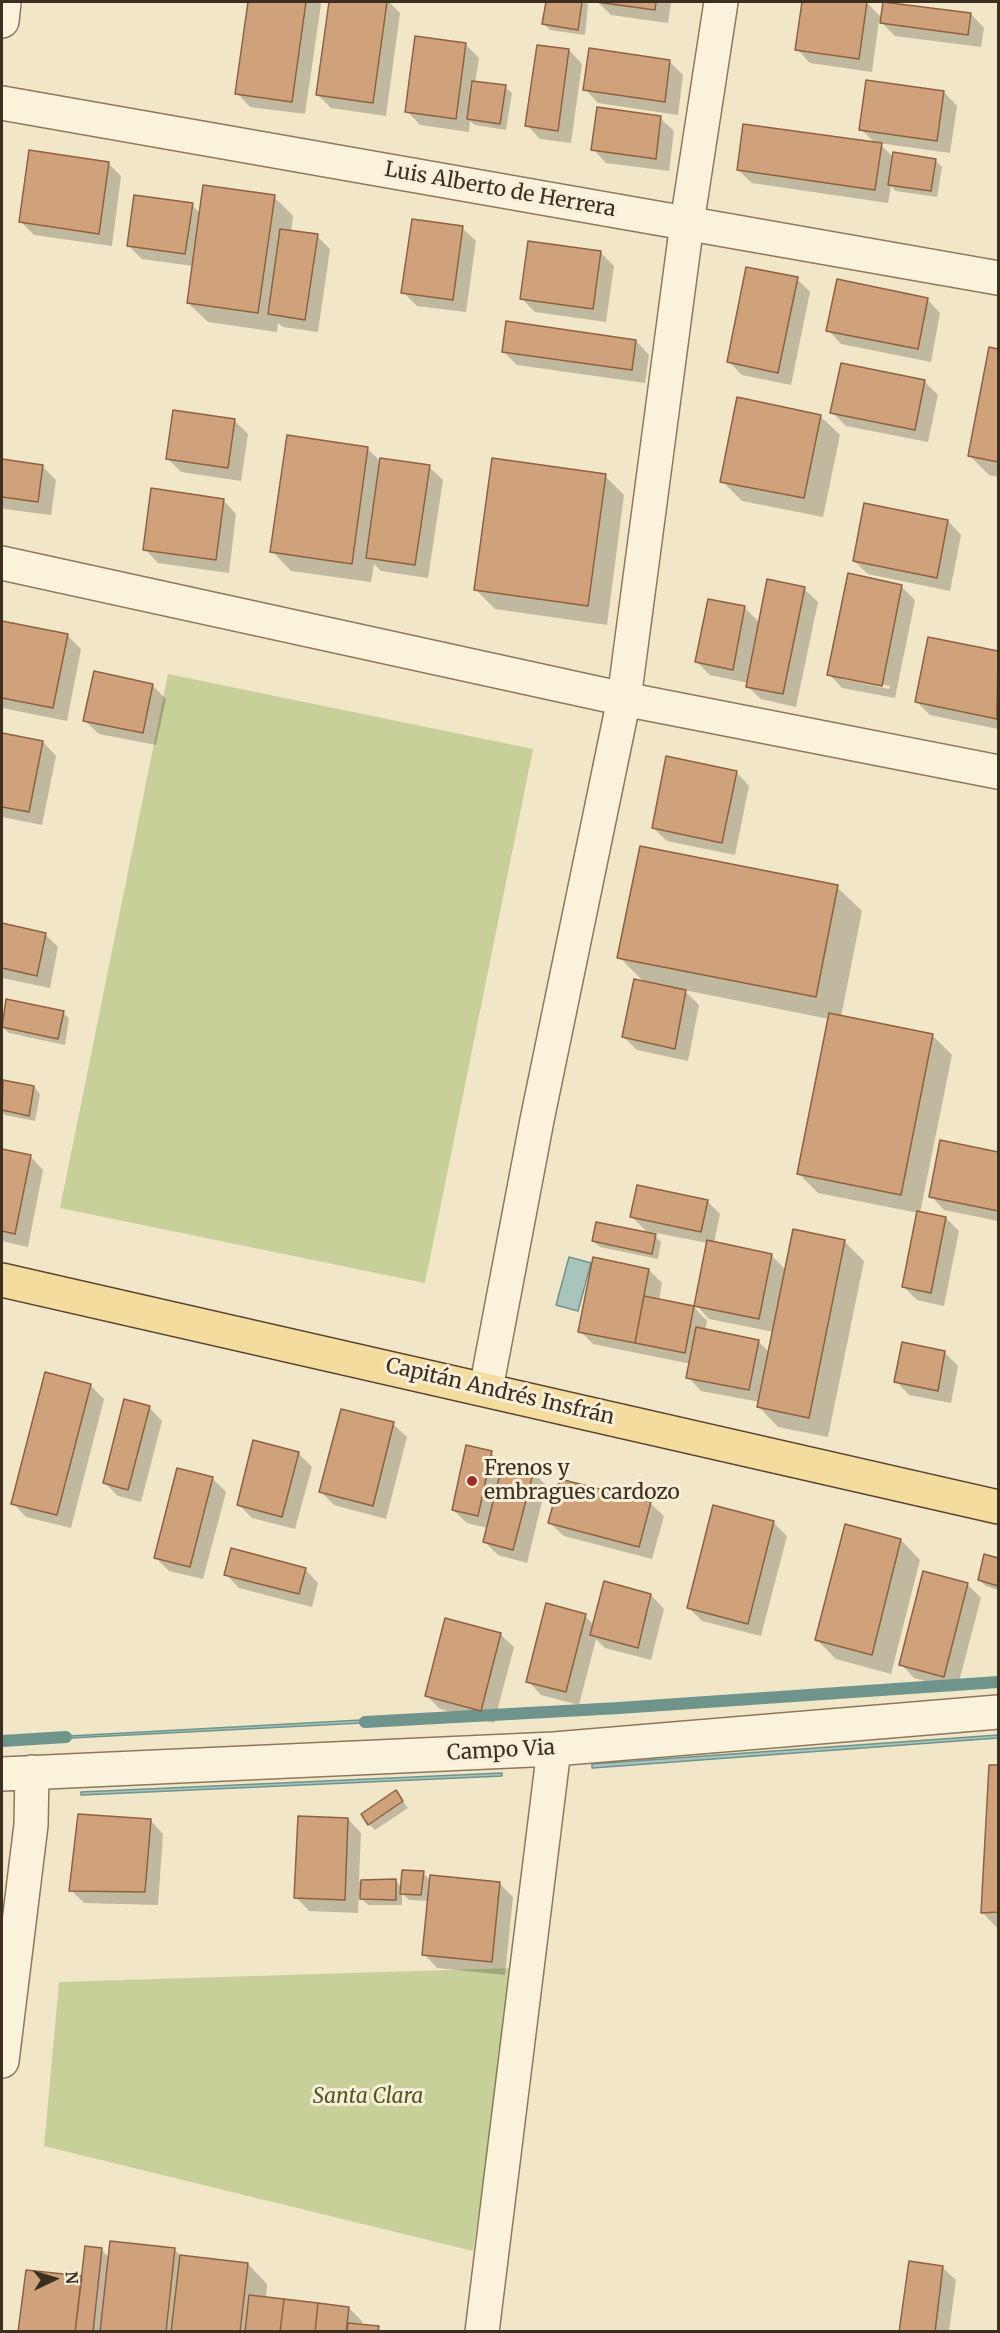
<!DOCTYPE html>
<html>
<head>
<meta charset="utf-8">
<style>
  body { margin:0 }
  #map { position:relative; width:1000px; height:2333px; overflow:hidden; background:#f1e6c7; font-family:Merriweather,serif }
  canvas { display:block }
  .frame { position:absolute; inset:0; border:3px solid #3d2f20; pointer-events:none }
  .north { position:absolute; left:24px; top:2249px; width:60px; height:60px; -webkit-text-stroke:4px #f7efd7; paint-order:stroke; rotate:86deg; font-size:16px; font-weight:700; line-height:24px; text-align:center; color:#3d2f20 }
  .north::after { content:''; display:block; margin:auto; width:21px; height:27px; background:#3d2f20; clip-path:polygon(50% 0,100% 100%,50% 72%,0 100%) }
</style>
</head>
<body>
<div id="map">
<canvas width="1000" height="2333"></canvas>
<div class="frame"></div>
<div class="north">N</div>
</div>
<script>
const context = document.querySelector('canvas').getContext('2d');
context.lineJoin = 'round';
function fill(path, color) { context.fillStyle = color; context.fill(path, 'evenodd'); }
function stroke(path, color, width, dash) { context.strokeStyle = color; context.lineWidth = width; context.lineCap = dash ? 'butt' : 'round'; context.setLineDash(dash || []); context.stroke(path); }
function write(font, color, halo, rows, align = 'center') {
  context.font = font + ' Merriweather,serif'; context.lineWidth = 6; context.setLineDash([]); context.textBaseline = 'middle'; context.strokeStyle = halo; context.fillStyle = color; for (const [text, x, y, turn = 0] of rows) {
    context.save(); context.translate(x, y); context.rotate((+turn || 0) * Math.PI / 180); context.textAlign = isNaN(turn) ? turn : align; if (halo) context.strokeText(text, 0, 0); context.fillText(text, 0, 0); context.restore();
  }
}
fill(new Path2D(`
  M168,674l365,75 -108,534 -365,-75z
  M514,1968l-41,283 -429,-105 15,-164z`), '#c8d09a');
const water = new Path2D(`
  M569,1257l22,6 -13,48 -22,-6z
  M380,1719l1,3 -330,17v-2z
  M998,1735v3l-406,30v-4z
  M502,1773v3l-421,19v-3z`);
fill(water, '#a9c4bd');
stroke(water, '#6e948b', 1.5);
fill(new Path2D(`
  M250,2h69l2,2 -16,110 -55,-7 -13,-14z
  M331,2h58l11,11 -14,103 -55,-8 -13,-13z
  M547,2h39l2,2 -3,31 -35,-5 -6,-6z
  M598,2h73l-3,21 -57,-8z
  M804,2l63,1 15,15 89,-4 13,14 -3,19 -86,-11 -16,-16 -7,52 -62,-9 -13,-14z
  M465,44l14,14 -4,25 30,4 7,6 -6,37 -31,-5 -5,-4 -1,11 -49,-7 -13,-14z
  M569,50l13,14 -11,79 -31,-4 -13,-14z
  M669,61l14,14 -5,40 -80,-12 -13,-14z
  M944,92l13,14 -7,47 -71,-10 14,14 42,3 7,7 -5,30 -41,-6 -5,-5 -3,17 -136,-20 -14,-13 138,-26 -15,-15z
  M660,118l14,13 -5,40 -63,-8 -13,-14z
  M108,163l13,13 -9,70 -78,-11 -13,-13z
  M274,197l19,19 -2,16 26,4 13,13 -12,83 -35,-5 -5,-4 -1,9 -69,-10 -20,-19 5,-37 -51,-7 -14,-14 64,-40 9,9z
  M462,228l14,13 -10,71 -49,-6 -14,-14z
  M600,252l14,14 -8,56 -71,-10 -13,-13z
  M797,279l13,13 -19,93 -49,-10 -13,-13z
  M927,299l13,14 -9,49 -90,-18 -13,-14z
  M636,341l13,14 -4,28 -128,-18 -14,-14z
  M991,349l7,2v126l-9,-2 -20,-20z
  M924,381l14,14 -10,47 -82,-16 -14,-14z
  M820,416l20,19 -17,82 -81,-16 -20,-20z
  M234,420l14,14 -7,47 -60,-9 -13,-13z
  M367,448l14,14 48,5 14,13 -15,98 -47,-7 -7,-7 -3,18 -80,-11 -19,-20z
  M2,460l40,6 14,14 -5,35 -47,-6 -2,-2z
  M605,476l19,19 -17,130 -112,-16 -20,-20z
  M223,500l13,14 -7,59 -71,-10 -13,-14z
  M948,521l13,14 -11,56 -82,-17 -14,-13z
  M901,586l14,14 -20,98 -53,-10 -13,-14zM842,676l48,10 -1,3 -47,-10z
  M804,589l14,13 -22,105 -35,-8 -14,-13 1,-3 -38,-8 -13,-13 48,-54 15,15z
  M2,622l66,14 13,13 -14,72 -65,-13z
  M929,639l69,14v76l-68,-14 -13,-13z
  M152,685l14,14 -10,46 -57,-11 -14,-13z
  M2,734l41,8 13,14 -14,69 -40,-8z
  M736,772l13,14 -14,69 -68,-14 -14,-13z
  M837,887l25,24 -21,106 91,18 20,20 -32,158 26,5 13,13 -15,75 -27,-6 -13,-13 14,-74 -100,-20 -20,-20 31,-154 -145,-29 15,15 -11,56 -51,-11 -13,-13 21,-54 -26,-26z
  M2,925l43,9 13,13 -8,41 -48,-10z
  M63,1012l6,7 -4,26 -56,-12 -7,-6z
  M4,1081l30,6 6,7 -5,27 -30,-6 -3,-3z
  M942,1142l56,11v68l-54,-11 -13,-14z
  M2,1151l28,5 13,14 -15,77 -26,-6z
  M707,1201l13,13 -6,29 57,12 15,15 58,-29 20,20 -36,176 -50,-10 -19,-20 1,-5 -59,-11 -13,-14 3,-13 -98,-20 -13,-13 69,-61 13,13 -3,17 35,7 13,14 -2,10 53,10 12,12 4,-21 -65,-13 -13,-14 12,-62 -57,-11 10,10 -3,17 -58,-12 -7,-6 56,-7 -17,-17z
  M945,1353l13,13 -7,37 -42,-8 -13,-14z
  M90,1385l14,14 -33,129 -45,-11 -13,-14z
  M149,1407l13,14 -21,81 -23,-6 -13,-13z
  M393,1424l14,13 -21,82 -52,-14 -13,-13z
  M298,1453l14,14 -17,62 -43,-11 -13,-13z
  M491,1453l12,11 30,8 13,13 -19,78 -29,-8 -13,-13 3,-14 -21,-5 -14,-13z
  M212,1478l14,14 -23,87 -34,-8 -14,-14z
  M650,1503l14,13 -12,43 -88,-23 -14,-13z
  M773,1522l14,14 -26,100 -59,-15 -14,-14z
  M901,1540l19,20 -29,114 -55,-15 -19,-19z
  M985,1556l13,3v31l-12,-4 -7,-6z
  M305,1569l13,14 -6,24 -73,-19 -13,-14z
  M967,1584l14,14 -24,91 -43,-11 -13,-14z
  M651,1595l13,14 -13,51 -46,-12 -9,-9 -17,66 -38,-10 -13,-14 57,-65 9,9z
  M500,1634l14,13 -20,76 -54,-14 -13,-13z
  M991,1766l7,1v162l-16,-17z
  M396,1792l12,16 -33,22 -6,-6z
  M348,1819l13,14 -2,48h37l6,7 21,-15 8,8 69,3 13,13 -8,78 -68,-7 -13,-14 5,-53 -20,-1 -7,-7v12h-34l-9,-9 -1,17 -49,-2 -13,-14z
  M150,1820l13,14 -5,71 -74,-2 -13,-13z
  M101,2250l9,8 65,-8 6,6 67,8 19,20 -1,14 83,10 13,13v5l16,2 4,4h-363l64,-54z
  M942,2267l14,13 -7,52h-48z`), '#0003');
stroke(new Path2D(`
  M365,1722l254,-14 379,-26
  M2,1741l64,-4`), '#6e948b', 12);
const building = new Path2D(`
  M248,2h58l-14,100 -57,-8z
  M329,2h58l-14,101 -57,-8z
  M546,2h36l-4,28 -36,-6z
  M596,2h60l-1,8z
  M802,2h65l-8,57 -64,-9z
  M883,2l88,11 -3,22 -88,-12z
  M415,36l51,7 -10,76 -51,-7z
  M537,45l32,4 -11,82 -33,-5z
  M589,48l81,12 -5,42 -82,-12z
  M866,80l78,11 -7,50 -78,-11z
  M472,81l34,4 -6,39 -33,-5z
  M597,107l64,9 -5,43 -65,-9z
  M743,124l139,19 -7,47 -138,-20z
  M29,150l80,12 -10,72 -80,-12z
  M893,152l43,7 -5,32 -43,-6z
  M203,185l72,10 -17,118 -71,-10z
  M134,195l59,8 -8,51 -58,-8z
  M412,219l51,7 -10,74 -52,-7z
  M280,229l38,5 -13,86 -37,-6z
  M528,241l73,10 -8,58 -73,-10z
  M746,267l52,10 -20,96 -51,-11z
  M837,279l91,19 -10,51 -92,-18z
  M506,321l130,19 -4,30 -130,-18z
  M989,347l9,2v113l-30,-6z
  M841,363l84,17 -10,50 -85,-17z
  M737,397l84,18 -17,83 -84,-16z
  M173,410l62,9 -7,49 -62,-9z
  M287,435l81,12 -16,117 -82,-12z
  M380,458l50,7 -15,100 -49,-7z
  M492,458l114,16 -18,132 -114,-16z
  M2,459l41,6 -5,37 -36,-5z
  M151,488l73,11 -8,61 -73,-10z
  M864,503l84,17 -11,58 -84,-17z
  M848,573l54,12 -20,101 -55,-11z
  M767,579l38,8 -22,107 -37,-7z
  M708,599l37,7 -12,64 -38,-8z
  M2,621l66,13 -15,74 -51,-10z
  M928,637l70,14 -1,68 -82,-17z
  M94,671l59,13 -10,49 -60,-12z
  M2,733l41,8 -14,71 -27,-5z
  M666,756l71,15 -15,72 -70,-15z
  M640,846l198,39 -22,112 -199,-39z
  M2,923l44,10 -9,43 -35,-8z
  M634,979l52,11 -11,59 -53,-12z
  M6,999l58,12 -6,28 -56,-12z
  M829,1013l104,21 -32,161 -104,-21z
  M3,1080l31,6 -5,30 -27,-6z
  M940,1140l58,12v59l-69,-14z
  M2,1149l29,6 -16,79 -13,-3z
  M637,1185l71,15 -7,32 -71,-15z
  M917,1211l29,6 -15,76 -29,-6z
  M596,1222l60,12 -4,20 -60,-13z
  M793,1229l52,11 -36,178 -52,-11z
  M707,1240l65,14 -13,65 -65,-13z
  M593,1257l56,12 -14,74 -57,-11z
  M644,1296l50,10 -9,47 -50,-10z
  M696,1327l63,13 -10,50 -63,-12z
  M902,1342l43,9 -7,40 -44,-9z
  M45,1372l46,12 -34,131 -46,-11z
  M124,1399l26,7 -22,84 -25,-7z
  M341,1409l53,13 -21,84 -54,-14z
  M253,1440l46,12 -17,65 -45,-12z
  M466,1445l26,6 -14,65 -26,-6z
  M503,1462l31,8 -21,80 -30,-8z
  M177,1468l36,9 -23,90 -36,-9z
  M560,1479l91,23 -12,45 -91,-24z
  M713,1505l61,16 -26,103 -61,-16z
  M845,1524l56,15 -29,116 -57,-15z
  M231,1548l75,20 -7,26 -75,-19z
  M984,1554l14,4v28l-20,-6z
  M923,1571l45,12 -24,94 -45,-12z
  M604,1581l47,13 -13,54 -48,-13z
  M546,1603l40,11 -20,78 -40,-10z
  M445,1618l56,15 -20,78 -56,-15z
  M989,1765h9v147l-17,1z
  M396,1790l7,11 -35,24 -7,-11z
  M78,1814l73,5 -6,73 -76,-1z
  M298,1816l50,2 -3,82 -51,-2z
  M402,1870l22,1 -3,24 -21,-1z
  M430,1875l70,7 -8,80 -70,-7z
  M396,1879v21l-36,-1 1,-19z
  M110,2241l65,7 -9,84h-66z
  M85,2246l17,2 -9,84h-18z
  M180,2255l68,8 -8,69h-69z
  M909,2261l34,5 -8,66h-36z
  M26,2270l56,6 -7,56h-57z
  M249,2295l35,4 -4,33h-35z
  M284,2299l34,4 -3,29h-35z
  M318,2303l31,4 -3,25h-31z
  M348,2323l31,3 -1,6h-31z`);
fill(building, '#d0a27c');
stroke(building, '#8e6140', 1.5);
const minor = new Path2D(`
  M2,21l2,-19
  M2,103l996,175
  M2,563l622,136 374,73
  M486,1389l51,-269 87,-421 63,-476 34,-221
  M2,1774l552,-25 444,-37
  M2,2061l29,-236 1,-53
  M482,2332l72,-583`);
const major = new Path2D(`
  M2,1280l996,227`);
stroke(minor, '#8e785b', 36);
stroke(major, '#5c452f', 36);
stroke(minor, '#faf2db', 33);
stroke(major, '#f4dc9f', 33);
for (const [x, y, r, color] of [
  [472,1481,6,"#a02b28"]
]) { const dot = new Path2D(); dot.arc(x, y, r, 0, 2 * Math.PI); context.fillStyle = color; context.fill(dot); stroke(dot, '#f7efd7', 2); }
write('21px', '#3d2f20', '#f7efd7', [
  ["Luis Alberto de Herrera",500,190,10],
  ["Capitán Andrés Insfrán",500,1392,13],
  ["Campo Via",501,1751,-3]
]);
write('21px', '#3d2f20', '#f7efd7', [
  ["Frenos y",484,1469],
  ["embragues cardozo",484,1493]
], 'left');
write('italic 21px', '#4c5b25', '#f7efd7', [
  ["Santa Clara",368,2097]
]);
</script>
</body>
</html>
